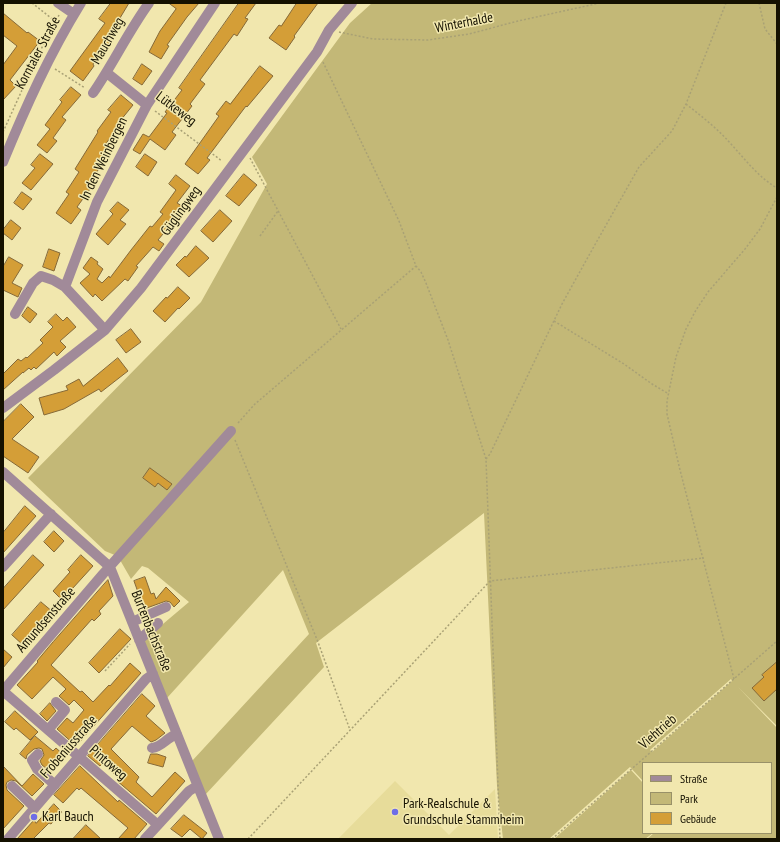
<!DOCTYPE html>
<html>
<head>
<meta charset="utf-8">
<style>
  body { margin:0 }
  #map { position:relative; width:780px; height:842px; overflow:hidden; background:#f1e7ae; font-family:"PT Sans Narrow",sans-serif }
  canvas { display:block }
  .frame { position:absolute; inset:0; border:4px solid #151100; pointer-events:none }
  .legend { position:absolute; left:642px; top:762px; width:130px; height:72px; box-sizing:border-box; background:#f1e7ae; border:1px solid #999168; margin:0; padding:5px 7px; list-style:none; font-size:12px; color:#151100 }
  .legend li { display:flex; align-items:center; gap:8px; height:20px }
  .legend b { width:20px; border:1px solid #999168 }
</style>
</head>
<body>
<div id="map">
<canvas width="780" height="842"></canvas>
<div class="frame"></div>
<ul class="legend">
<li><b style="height:5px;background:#a18a99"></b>Straße</li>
<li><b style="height:11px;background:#c3b877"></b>Park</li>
<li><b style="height:11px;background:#d49e37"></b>Gebäude</li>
</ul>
</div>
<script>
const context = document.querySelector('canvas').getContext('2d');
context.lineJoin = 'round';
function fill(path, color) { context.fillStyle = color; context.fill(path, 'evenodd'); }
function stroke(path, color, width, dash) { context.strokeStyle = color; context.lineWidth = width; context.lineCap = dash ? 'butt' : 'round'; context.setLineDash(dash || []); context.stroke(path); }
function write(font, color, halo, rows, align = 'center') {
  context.font = font + ' "PT Sans Narrow",sans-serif'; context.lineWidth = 3; context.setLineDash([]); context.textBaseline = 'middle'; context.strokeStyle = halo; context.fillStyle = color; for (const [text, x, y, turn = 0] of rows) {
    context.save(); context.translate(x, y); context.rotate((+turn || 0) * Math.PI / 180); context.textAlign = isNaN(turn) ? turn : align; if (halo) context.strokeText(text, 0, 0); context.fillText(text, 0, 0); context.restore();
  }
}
fill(new Path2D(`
  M395,781l54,54 46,-46 3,50h-160z`), '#e7dc9a');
fill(new Path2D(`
  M372,3h405v723l-39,-39 39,41v111h-130l7,-6h117v-70h-128v18l-13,-14 -81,72h-46l-6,-53 -13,-273 -168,130 8,24 -119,128 -13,-34 117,-127 -26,-64 -116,128 -23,-58 45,-38 -41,-34 -6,-2 -11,13 -11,-19 2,-2 -17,-7 -77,-73 173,-176 66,-118 -15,-27 98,-134zM731,679l1,2 -80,71 -2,-2z
  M631,770l12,13v50h10l-8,6h-91z`), '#c3b877');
const building = new Path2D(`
  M111,3h18l-9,15 3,2 -15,20 2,2 -17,22 1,2 -11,15 -13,-10 35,-48 -6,-4z
  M169,3h30l-12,14 -20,28 2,1 -8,13 -12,-7 11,-21 16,-22z
  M239,3h17l-11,15 3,1 -11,17 -3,-2 -34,46 5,4 -15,20 2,2 -20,26 4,3 -11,15 -15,-11 -10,15 -7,-4 10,-16 6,3 18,-24 -2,-1 17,-22 -3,-2z
  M297,3h21l-24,33 1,1 -9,13 -17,-12 10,-13 2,1z
  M3,13l24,20 1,-1 12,9 -30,39 6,6 -13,14v-35l14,-19 -14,-11z
  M142,64l10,7 -10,14 -9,-6z
  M260,66l13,10 -26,31 -1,-1 -39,52 3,2 -12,14 -13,-10 34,-48 -3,-2 10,-13 4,3z
  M71,87l10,8 -19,22 4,3 -13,18 4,3 -10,12 -10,-8 13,-16 -5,-4 17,-23 -2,-2z
  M121,95l12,10 -17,21 2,1 -13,18 3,3 -11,17 3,2 -13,20 3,2 -13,18 4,3 -10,14 -15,-11 13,-19 -3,-2 13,-20 -4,-3 23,-37 -1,-1 14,-19 -3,-2z
  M40,154l13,10 -22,26 -9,-7 13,-15 -4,-3z
  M145,154l12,8 -9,14 -12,-9z
  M244,174l13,11 -18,21 -13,-10z
  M176,175l14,11 -13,17 5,3 -11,14 2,2 -15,18 6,4 -5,7 -6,-4 -17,19 2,1 -10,14 -3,-2 -23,22 -7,-7 -2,3 -13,-14 10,-9 -7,-6 8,-11 7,5 -1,2 6,5 -6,10 5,4 7,-7 1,2 21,-28 19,-24 2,1 11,-13 -3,-2 16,-22 -7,-6z
  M22,192l10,7 -9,11 -9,-7z
  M118,202l11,8 -9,10 6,4 -18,21 -12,-11 17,-20 -3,-3z
  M220,210l12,11 -19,21 -12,-11z
  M11,220l10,8 -9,12 -9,-7v-3z
  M196,246l13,12 -20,19 -13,-12 9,-9 1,1z
  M49,249l11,4 -6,18 -11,-4z
  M9,257l14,8 -11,18 10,5 -4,9 -15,-7v-23z
  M178,287l12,11 -11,11 -1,-1 -13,14 -12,-11 13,-14 1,1z
  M28,307l9,7 -7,9 -8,-7z
  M56,314l7,7 4,-4 9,10 -16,14 6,6 -9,9 -3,-4 -18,17 -2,-2 -3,3 -2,-2 -6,5v-1l-20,18v-16l15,-15 3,2 5,-4 1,1 16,-15 -3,-3 13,-13 -5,-5z
  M131,329l10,13 -15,11 -10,-13z
  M118,358l10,13 -27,21 -2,-3 -35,20 -20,6 -5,-17 29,-8 -2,-4 13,-7 4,7z
  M21,404l13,13 -22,22 27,18 -11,16 -25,-17v-34z
  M150,468l22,16 -5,6 -9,-7 -3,4 -12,-9z
  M25,506l11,10 -33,37v-20z
  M54,531l10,10 -10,11 -10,-10z
  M33,555l11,10 -41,45v-21z
  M81,555l12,11 -31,34 -9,-9 17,-19 -2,-2z
  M145,577l6,17 3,-1 2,6 10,-12 14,14 -6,6 -4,-5 -4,-1 -22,8 -10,-28z
  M108,580l5,16 -14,15 2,3 -7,7 -2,-2 -41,46 29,27 2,-1 11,11 16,-17 1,1 20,-23 11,10 -65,73 -19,-17 10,-11 6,5 11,-13 -10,-10 -5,5 -10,-9 7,-7 -13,-12 -21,22 -15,-14 21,-23 -1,-1 16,-19z
  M41,602l12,10 -30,33 -11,-10z
  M120,629l11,10 -32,34 -10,-10z
  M3,649l9,8 -9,11z
  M777,662v27l-13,12 -12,-13 12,-11 -2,-2z
  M142,694l13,12 -9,10 19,17 -9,7 -5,2 -19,-16 -21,23 28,28 -3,5 16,15 23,-25 10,9 -29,33 -40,-34 2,-2 -15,-15 -3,3 -12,-10z
  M50,703l6,8 -9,10 -7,-7z
  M15,711l23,21 -8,8 -14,-12 -2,2 -9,-8z
  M35,736l18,15 3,-3 9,8 -14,16 -9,-7 -2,-4 4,-6 -2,-6 -3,-1 -5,1 -7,6 -1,4 -6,-5z
  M151,754h6l9,3 -3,10 -15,-4z
  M3,766l19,20 11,-12 11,10 -12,12 -16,-15 -5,-1 -4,2 -1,3 1,5 17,16 -21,23z
  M80,766l38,36 1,-2 28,24 -13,15h-16l10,-11 -47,-40 -2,2 -2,-2 -14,15 -9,-8z
  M54,804l8,8 -11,12 -2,-1 -16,16h-16l17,-19 2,3z
  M184,815l23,18 -5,6 -12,-10 -8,8 -11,-8z
  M86,825l15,14h-28z`);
fill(building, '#d49e37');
stroke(building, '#856938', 1);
stroke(new Path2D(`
  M32,3l23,18
  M759,3l6,26 12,15
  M339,32l34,7 55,1 41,-6 49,-13 82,-18
  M323,62l76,159 17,45 5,6 5,11 22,57 38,119 14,380
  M55,69l30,19
  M686,104c15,12 31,24 44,39 15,16 28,34 47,45
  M155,111l67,50
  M3,132l34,-75 22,-42
  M250,158l91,171
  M260,236l18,-25
  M554,321l70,43 28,20 17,10
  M238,423l17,-19 161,-138
  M235,440l83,202 32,88
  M486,459l4,-5 72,-150 35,-63 42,-74 33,-36 14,-27 40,-101
  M105,671l25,-27
  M734,679l-54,-209 -13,-56v-13l9,-44 10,-28 10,-19 12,-18 37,-43 15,-20 17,-32
  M248,839l242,-258 214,-23
  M552,839l225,-198`), '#a9a175', 1.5, [2, 2]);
stroke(new Path2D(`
  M58,3l16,11
  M107,73l40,32
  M93,93c20,-29 35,-61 56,-90
  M3,162c23,-56 46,-107 78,-159
  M15,314l18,-31 8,-7 12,4 12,7
  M105,330l-40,-43 32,-85 50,-97 68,-102
  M3,408l51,-38 51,-40 36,-42 176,-236 12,-22 23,-27
  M3,472l107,95 109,272
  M3,567l48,-53
  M132,622l34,-15
  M139,640l19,-17
  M3,691l100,-117 128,-143
  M3,691l155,134
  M48,730l17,-20 -9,-8
  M152,748c10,-1 14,-10 25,-14
  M38,754l-6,6 5,9 18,16
  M12,786l23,22
  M8,839l138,-160 7,-5
  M145,839l44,-48 8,-5`), '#a18a99', 10);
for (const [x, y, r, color] of [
  [395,812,4,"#6e6de7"],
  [34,817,4,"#6e6de7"]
]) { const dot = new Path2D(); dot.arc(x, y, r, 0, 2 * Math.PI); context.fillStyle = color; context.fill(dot); stroke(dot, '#f1e7ae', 1.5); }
write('14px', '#151100', '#f1e7ae', [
  ["Winterhalde",464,23,-11],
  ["Mauchweg",108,41,-60],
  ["Korntaler Straße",38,53,-62],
  ["Lütkeweg",176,109,37],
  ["In den Weinbergen",104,159,-64],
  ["Güglingweg",181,211,-54],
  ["Amundsenstraße",46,620,-49],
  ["Burtenbachstraße",151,631,68],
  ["Viehtrieb",658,732,-41],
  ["Frobeniusstraße",69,747,-49],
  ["Pintoweg",108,763,41]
]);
write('14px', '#151100', '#f1e7ae', [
  ["Park-Realschule &",403,804],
  ["Grundschule Stammheim",403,820],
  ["Karl Bauch",42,817]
], 'left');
</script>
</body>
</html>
